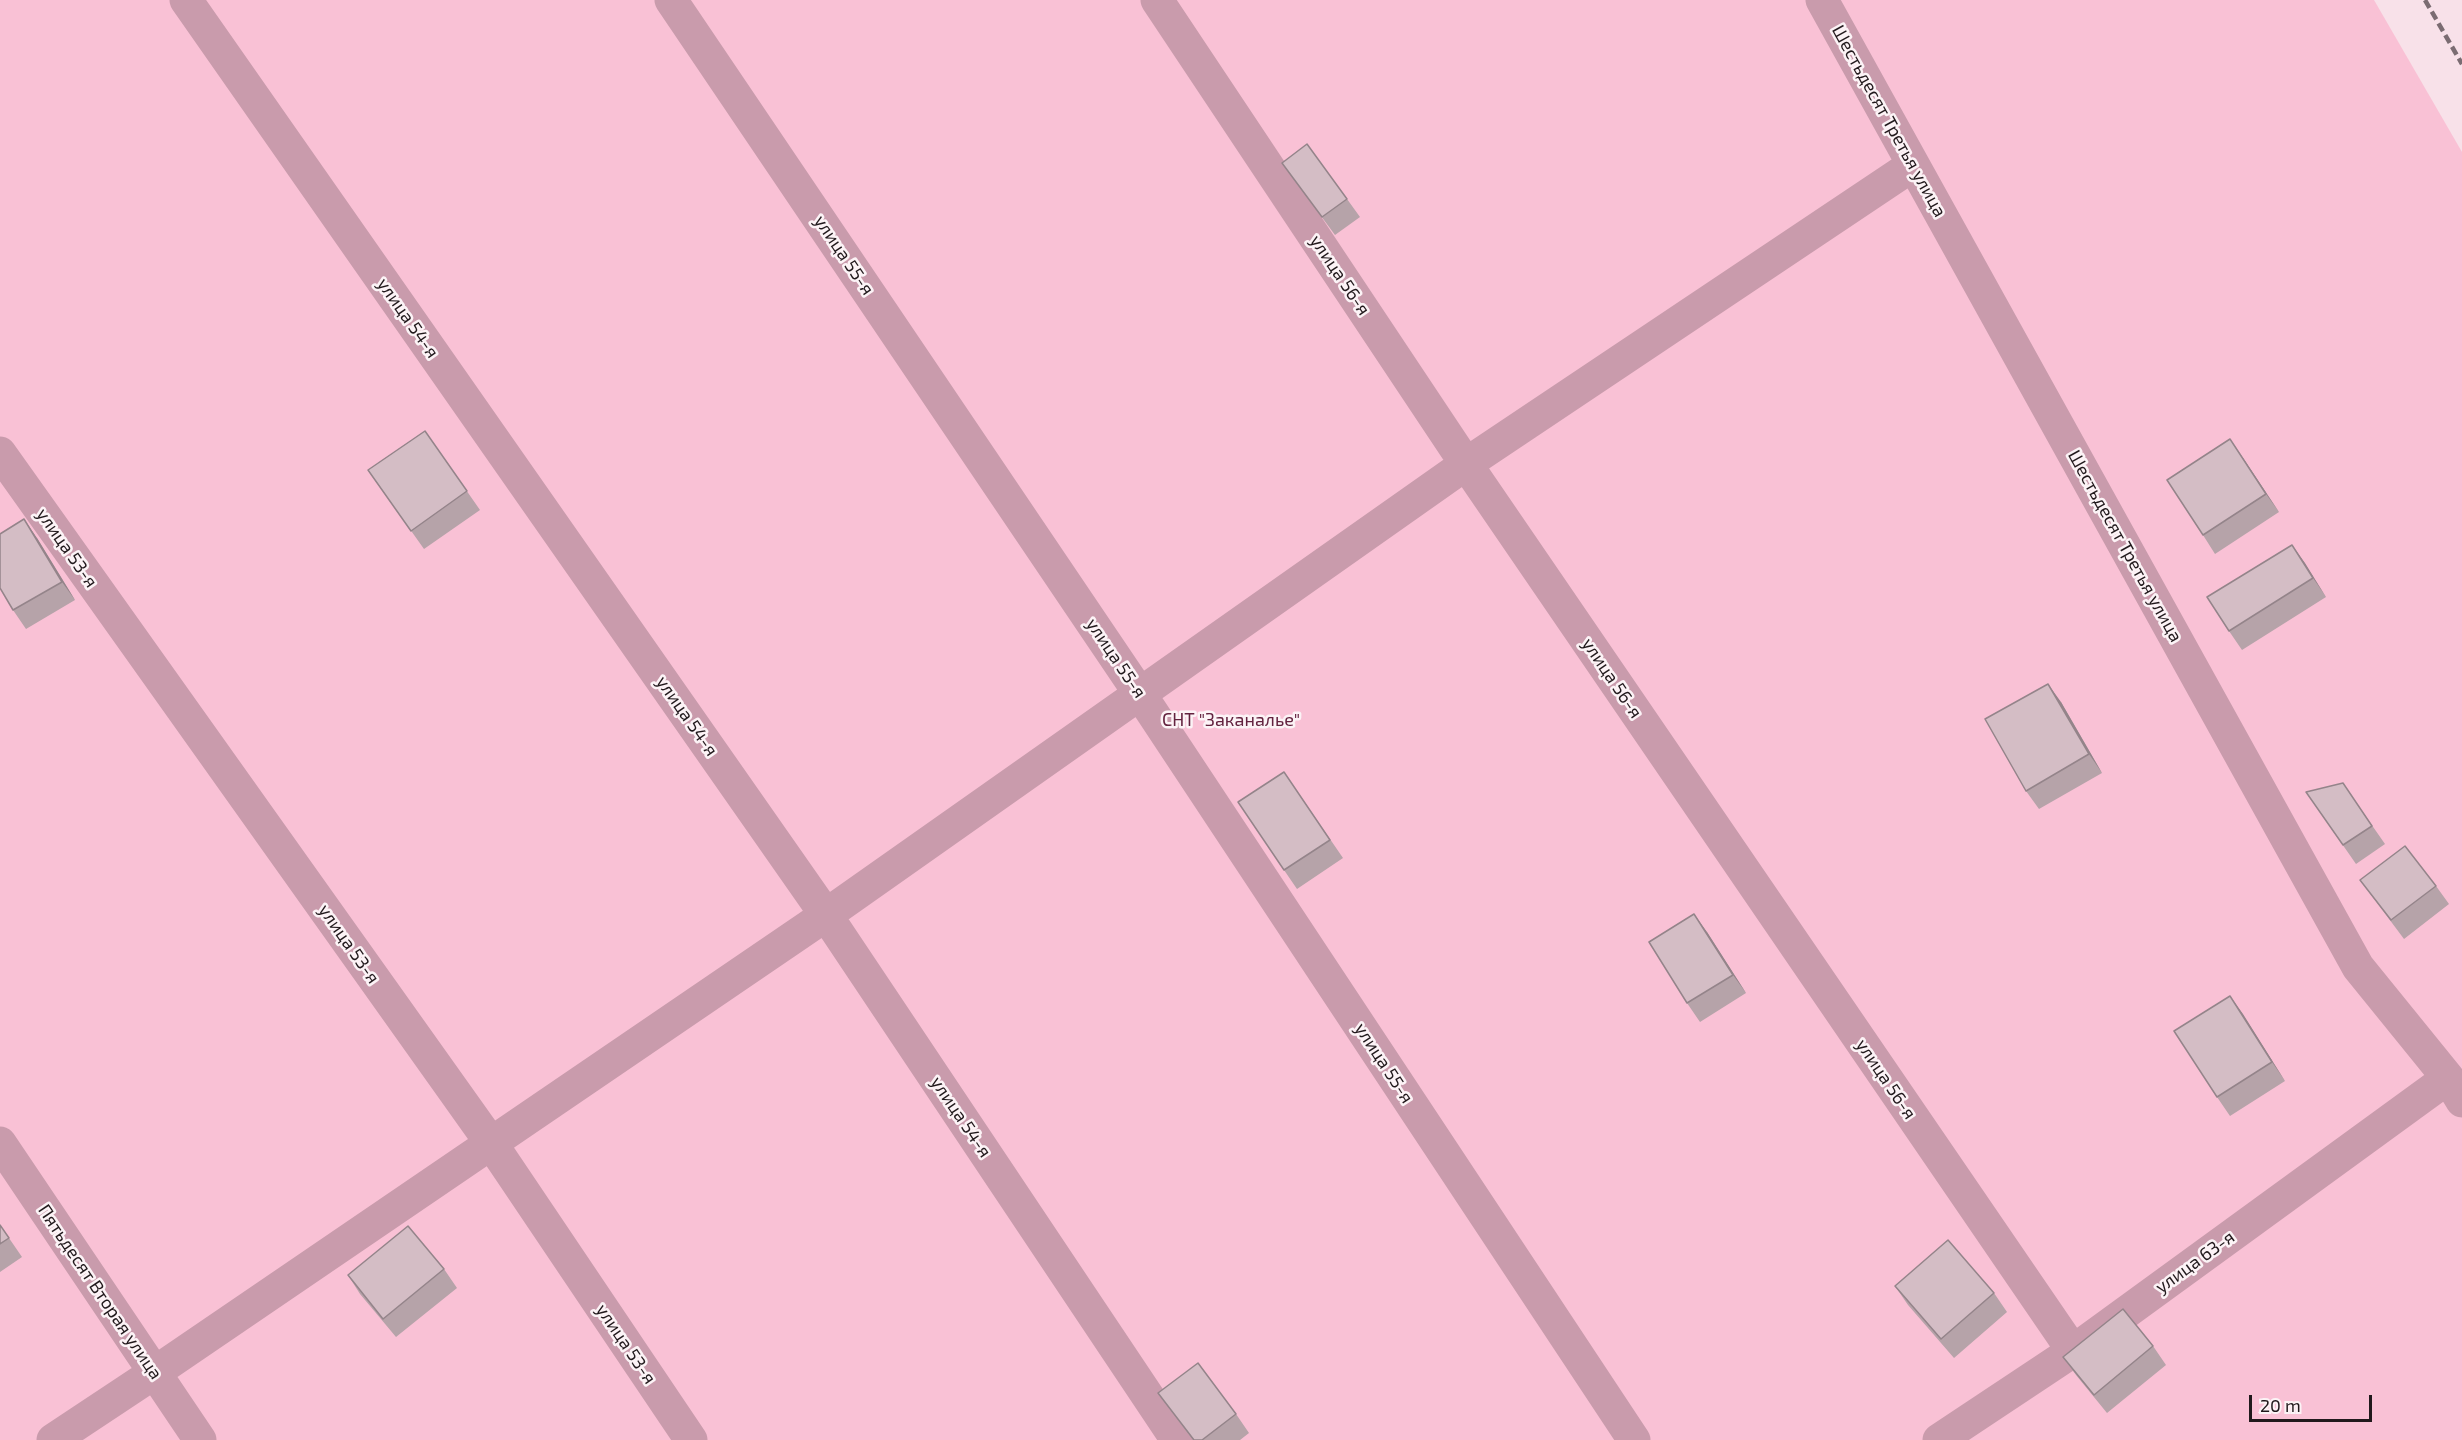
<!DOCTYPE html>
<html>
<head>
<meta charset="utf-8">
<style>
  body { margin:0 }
  #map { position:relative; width:2462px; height:1440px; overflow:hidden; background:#f8e1e9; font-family:"Exo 2",sans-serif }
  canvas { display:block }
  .scale { position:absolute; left:2249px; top:1395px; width:123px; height:27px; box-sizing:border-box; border:3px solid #21191c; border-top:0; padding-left:8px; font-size:18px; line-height:21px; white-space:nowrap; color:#21191c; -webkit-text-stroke:4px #fcf3f6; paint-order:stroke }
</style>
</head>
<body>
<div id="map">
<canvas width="2462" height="1440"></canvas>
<div class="scale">20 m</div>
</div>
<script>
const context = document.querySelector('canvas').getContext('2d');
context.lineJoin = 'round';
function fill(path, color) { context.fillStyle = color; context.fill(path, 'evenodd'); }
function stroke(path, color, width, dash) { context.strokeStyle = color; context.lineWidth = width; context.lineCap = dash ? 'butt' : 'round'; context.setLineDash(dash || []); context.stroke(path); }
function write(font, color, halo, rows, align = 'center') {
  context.font = font + ' "Exo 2",sans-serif'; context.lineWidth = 5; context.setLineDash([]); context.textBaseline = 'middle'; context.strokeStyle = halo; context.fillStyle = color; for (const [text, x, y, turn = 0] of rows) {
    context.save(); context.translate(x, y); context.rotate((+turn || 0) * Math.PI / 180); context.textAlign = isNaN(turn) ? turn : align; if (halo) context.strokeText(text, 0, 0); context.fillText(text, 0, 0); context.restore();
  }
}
fill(new Path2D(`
  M0,0h2374l88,152v1288h-2462z`), '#f9c1d5');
stroke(new Path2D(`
  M186,0l640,915 351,525
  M671,0l469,694 494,746
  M1157,0l309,464 607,887
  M1822,0l536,967 90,111 14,23
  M0,453l491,690 200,297
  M0,1143l200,297
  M53,1440l101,-67 672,-458 640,-451 447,-299
  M1939,1440l134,-89 375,-273`), '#c99bac', 33);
stroke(new Path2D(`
  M2425,0l37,64`), '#7b6c72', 4.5, [9, 4.5]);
fill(new Path2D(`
  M1282,163l65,36 13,18 -25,18z
  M425,431l55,79 -56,39 -56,-79z
  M2243,458l36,54 -64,42 -12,-19z
  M37,538l38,62 -49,29 -13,-19z
  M2292,545l34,52 -84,53 -13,-19z
  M2061,702l41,71 -63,36 -13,-18z
  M1284,772l59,86 -46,31 -13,-19z
  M2306,792l49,9 30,43 -29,20z
  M2360,880l76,6 13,18 -45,35z
  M1707,932l39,61 -46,29 -13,-19z
  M2230,996l55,85 -55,35 -13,-19z
  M0,1225l22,32 -22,15z
  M444,1269l13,19 -61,49 -36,-43 -12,-19z
  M1895,1286l99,7 13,19 -53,46 -46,-53z
  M2153,1346l13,19 -59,48 -31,-38 -13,-18z
  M1158,1393l78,21 13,19 -9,7h-47z`), '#b6a3a9');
fill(new Path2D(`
  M2230,439l13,19 36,54 -13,-18z
  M24,519l13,19 38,62 -13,-18z
  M2292,545l13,18 21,34 -13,-19z
  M2048,684l13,18 41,71 -13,-19z
  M1694,914l13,18 39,61 -13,-18z
  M2230,996l13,18 42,67 -13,-19z`), '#94848a');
const building = new Path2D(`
  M1307,144l40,55 -25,18 -40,-54z
  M425,431l42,60 -56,40 -43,-61z
  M2230,439l36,55 -63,41 -36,-55z
  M24,519l38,63 -49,28 -13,-22v-54z
  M2292,545l21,33 -84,53 -22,-34z
  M2048,684l41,70 -63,37 -41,-72z
  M1284,772l46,68 -46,30 -46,-68z
  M2343,783l29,43 -29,19 -37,-53z
  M2405,846l31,40 -45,34 -31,-40z
  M1694,914l39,61 -46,28 -38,-61z
  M2230,996l42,66 -55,35 -43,-66z
  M0,1225l9,13 -9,6z
  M408,1226l36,43 -61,50 -35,-44z
  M1948,1240l46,53 -53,46 -46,-53z
  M2123,1309l30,37 -59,49 -31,-38z
  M1198,1363l38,51 -34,26h-8l-36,-47z`);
fill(building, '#d4bdc5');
stroke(building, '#94848a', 1.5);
write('18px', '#21191c', '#fcf3f6', [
  ["Шестьдесят Третья улица",1889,121,61],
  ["улица 55-я",844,255,56],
  ["улица 56-я",1340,275,56],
  ["улица 54-я",408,318,55],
  ["Шестьдесят Третья улица",2125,546,61],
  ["улица 53-я",67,548,55],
  ["улица 55-я",1116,658,56],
  ["улица 56-я",1612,678,56],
  ["улица 54-я",687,716,55],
  ["улица 53-я",349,944,55],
  ["улица 55-я",1384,1063,57],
  ["улица 56-я",1886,1079,56],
  ["улица 54-я",961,1117,56],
  ["улица 63-я",2195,1262,-36],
  ["Пятьдесят Вторая улица",100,1292,56],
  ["улица 53-я",626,1344,56]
]);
write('18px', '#63223f', '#fcf3f6', [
  ["СНТ \"Заканалье\"",1231,720]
]);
</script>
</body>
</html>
